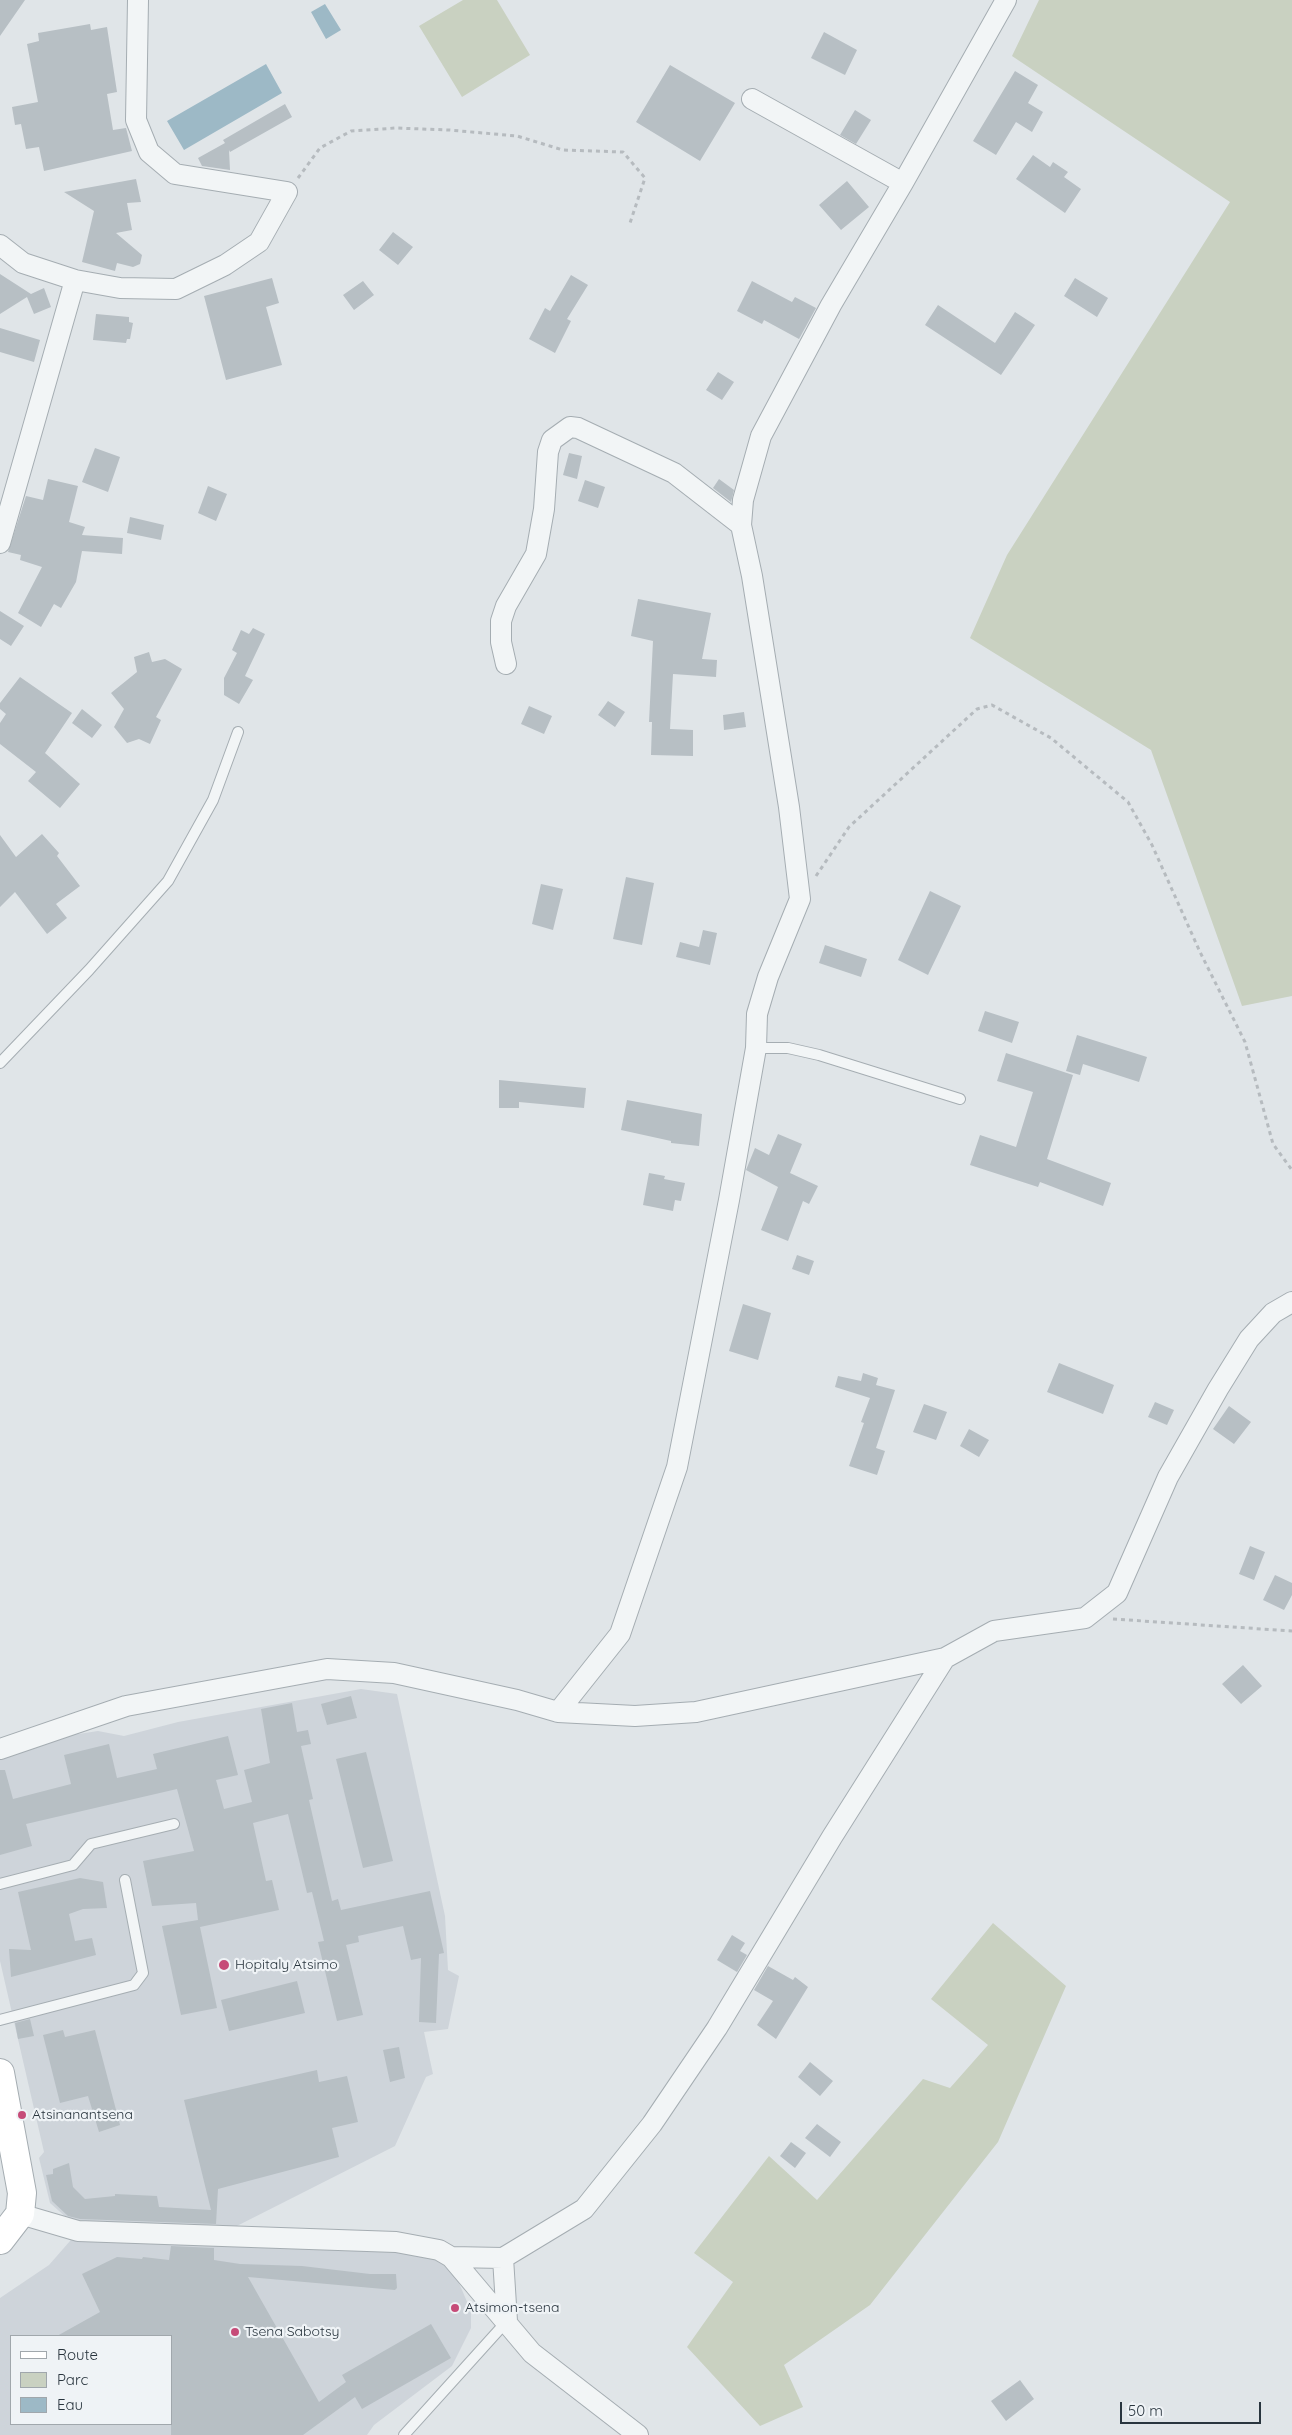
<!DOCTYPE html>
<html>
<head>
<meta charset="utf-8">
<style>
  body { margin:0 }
  #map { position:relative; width:1292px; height:2435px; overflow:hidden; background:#e0e5e8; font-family:Quicksand,sans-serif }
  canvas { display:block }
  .legend { position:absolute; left:10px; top:2335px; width:162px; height:90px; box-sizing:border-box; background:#eff3f6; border:1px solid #a0a7ac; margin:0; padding:6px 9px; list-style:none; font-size:15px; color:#29353e }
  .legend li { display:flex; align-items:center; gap:10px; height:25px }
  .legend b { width:25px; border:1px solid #a0a7ac }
  .scale { position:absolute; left:1120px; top:2402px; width:141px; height:22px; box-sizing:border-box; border:2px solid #29353e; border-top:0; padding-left:6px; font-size:15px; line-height:18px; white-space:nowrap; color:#29353e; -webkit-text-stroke:4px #eff3f6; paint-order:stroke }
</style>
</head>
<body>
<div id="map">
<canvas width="1292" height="2435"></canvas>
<ul class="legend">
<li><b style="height:6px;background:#fff"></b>Route</li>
<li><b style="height:14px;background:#c9d1c1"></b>Parc</li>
<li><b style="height:14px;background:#9db9c6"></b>Eau</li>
</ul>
<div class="scale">50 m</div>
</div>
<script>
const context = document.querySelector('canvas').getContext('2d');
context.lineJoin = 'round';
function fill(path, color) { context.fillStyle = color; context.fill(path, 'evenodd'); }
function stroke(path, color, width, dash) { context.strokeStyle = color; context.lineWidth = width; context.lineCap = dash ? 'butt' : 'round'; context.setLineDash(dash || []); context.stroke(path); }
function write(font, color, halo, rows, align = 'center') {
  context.font = font + ' Quicksand,sans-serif'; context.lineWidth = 4.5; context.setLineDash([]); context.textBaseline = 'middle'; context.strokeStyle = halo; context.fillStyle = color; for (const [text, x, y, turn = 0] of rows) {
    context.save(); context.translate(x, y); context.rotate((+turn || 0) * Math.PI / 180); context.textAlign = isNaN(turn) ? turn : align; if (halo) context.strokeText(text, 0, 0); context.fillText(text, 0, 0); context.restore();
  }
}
fill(new Path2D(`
  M361,1689l36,5 48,222 3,54 11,6 -11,53 -24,3 9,42 -7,3 -31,69 -172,87 -147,-7 -26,-23 -11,-45 5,-6 -44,-191v-205l39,-16 59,-9 26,5 54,-14z
  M77,2233l352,18 21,11 21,49v17l-19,38 -78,59 -7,10h-367v-137l49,-33zM11,2336h160v88h-160z`), '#ced4da');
fill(new Path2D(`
  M463,0h34l33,55 -68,42 -43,-71z
  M1039,0h253v996l-50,10 -91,-256 -181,-112 37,-83 223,-353 -218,-146z
  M993,1923l73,63 -68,156 -128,163 -86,60 19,42 -43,19 -73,-79 46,-65 -39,-29 75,-97 48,44 106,-121 27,9 38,-43 -57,-46z`), '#c9d1c1');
fill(new Path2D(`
  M325,4l16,26 -15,9 -15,-27z
  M266,64l16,29 -98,57 -17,-29z`), '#9db9c6');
fill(new Path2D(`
  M0,0h25l-25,36z
  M90,24l1,6 16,-3 10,65 -10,2 6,36 13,-2 6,23 -88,20 -5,-24 -13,2 -5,-25 -6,1 -3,-18 26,-5 -11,-58 12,-3 -1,-8z
  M824,32l33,18 -12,25 -34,-17z
  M670,65l65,38 -35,58 -64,-39z
  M1015,71l23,14 -10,18 15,9 -11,20 -16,-10 -20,33 -23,-14z
  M285,104l7,13 -62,35 -1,-2 1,20 -28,-4 -4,-8 27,-15 -2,-3z
  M855,110l16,10 -15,24 -16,-9z
  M1033,155l17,12 3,-5 15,10 -4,5 17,12 -16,24 -49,-34z
  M136,179l5,23 -14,1 5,27 -16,3 26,22 -2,9 -7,3 -16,-4 -2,8 -33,-9 12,-51 -30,-19z
  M847,181l22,26 -28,23 -22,-25z
  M393,232l20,15 -15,18 -19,-15z
  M0,274l31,20 13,-6 7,19 -17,7 -7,-17 -27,17z
  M571,275l17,10 -21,34 4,2 -16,32 -26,-14 16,-31 5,3z
  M272,278l7,25 -13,4 16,58 -56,15 -22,-84z
  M1075,278l33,20 -11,19 -33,-21z
  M363,281l11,14 -20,15 -11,-15z
  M752,281l40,21 3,-5 21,11 -17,31 -35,-19 -2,4 -25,-13z
  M938,305l57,38 20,-31 20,13 -34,50 -76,-50z
  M96,314l33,3v5l4,1 -3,16h-3l-1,4 -33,-3z
  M0,328l40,12 -6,22 -34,-10z
  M718,372l16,10 -12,18 -16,-10z
  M95,448l25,9 -12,35 -26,-10z
  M569,453l13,3 -5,23 -14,-4z
  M48,479l30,7 -9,36 16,5 -3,8 41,3 -1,16 -40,-3 -6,31 -15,26 -7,-4 -13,23 -23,-14 24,-46 -22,-7 1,-5 -13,-3 18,-56 17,4z
  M719,479l15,11 -3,12 -18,-14z
  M585,480l20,7 -7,21 -20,-7z
  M208,486l19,8 -11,27 -18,-8z
  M130,517l34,8 -3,15 -34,-7z
  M638,599l73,14 -9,46 15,1 -1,17 -43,-3 -3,55 23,1v26l-42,-1 1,-33h-3l4,-81 -22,-5z
  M0,611l24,15 -13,20 -11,-7z
  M253,628l12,6 -20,42 8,4 -14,24 -15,-9v-17l13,-25 -5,-3 9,-20 8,4z
  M149,652l3,10 13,-3 17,10 -26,48 5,3 -11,24 -11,-5 -12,4 -13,-16 10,-18 -13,-16 26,-21 -3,-15z
  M20,677l52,36 -27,40 35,31 -20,24 -32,-27 8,-9 -36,-28v-21l6,-9 -6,-5v-6z
  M608,701l17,11 -10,15 -17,-12z
  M529,706l23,10 -8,18 -23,-10z
  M82,709l20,16 -10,13 -20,-15z
  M744,712l2,15 -22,3 -1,-15z
  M42,834l17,19 -2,3 23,30 -24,18 11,14 -20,16 -32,-42 -15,15v-72l16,22z
  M626,877l28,6 -12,62 -29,-6z
  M541,884l22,5 -10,41 -21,-6z
  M930,891l31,15 -33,69 -30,-15z
  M703,930l14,3 -7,32 -34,-8 4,-15 19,5z
  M825,945l42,14 -6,18 -42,-14z
  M985,1011l34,11 -7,21 -34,-12z
  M1077,1035l70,22 -8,25 -56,-18 -3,11 -14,-4z
  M1006,1053l67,22 -26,84 64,24 -8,23 -63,-24 -2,5 -68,-22 10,-30 36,12 17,-55 -36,-11z
  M499,1080l87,8 -2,20 -65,-6v6h-20z
  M627,1100l75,14 -3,32 -28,-3v-2l-50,-11z
  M778,1134l24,10 -12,29 28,13 -9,18 -6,-3 -15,40 -27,-11 17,-43 -32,-17 9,-22 14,7z
  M649,1173l16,3 -1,3 21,4 -4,18 -6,-1 -2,11 -30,-6z
  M797,1255l17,6 -5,14 -17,-6z
  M743,1304l28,9 -13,47 -29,-9z
  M1059,1363l55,22 -11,29 -56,-22z
  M863,1373l15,5 -2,7 19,5 -19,58 9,3 -8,24 -28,-9 15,-43 -3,-1 9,-24 -35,-11 3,-11 23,5z
  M1155,1402l19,8 -7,15 -19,-8z
  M924,1404l23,8 -11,28 -23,-8z
  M1229,1406l22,16 -17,22 -21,-15z
  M969,1429l20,11 -10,17 -19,-11z
  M1250,1546l15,6 -11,28 -15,-6z
  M1275,1575l17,8v12l-8,15 -21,-10z
  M1243,1665l19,21 -21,18 -19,-20z
  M351,1696l6,22 -30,7 -6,-21z
  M292,1703l5,29 11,-2 3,14 -10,2 12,53 -4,1 23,101 6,-2 3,11 89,-19 14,62 -5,1 -3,69 -17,-1 2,-64 -10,2 -8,-34 -45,10 1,6 -13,3 17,70 -26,6 -19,-79 6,-1 -12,-49 -5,1 -19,-79 -35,9 13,58 6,-1 7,30 -79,17 17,81 -36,7 -19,-89 36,-6 -2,-17 -44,3 -9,-45 51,-10 -17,-62 -151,35 6,22 -32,9v-85h5l8,29 58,-15 -7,-29 45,-11 8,34 40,-9 -4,-15 75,-18 10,39 -22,5 8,29 28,-7 -8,-32 26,-7 -9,-54z
  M366,1752l27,109 -30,7 -27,-109z
  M80,1878l23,4 4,26 -24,1 -14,5 6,27 17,-3 4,17 -85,22 -2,-28 22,1 -13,-58z
  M732,1935l13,8 -5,8 7,4 -10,17 -20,-12z
  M768,1966l25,14 2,-3 13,10 -32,52 -19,-14 16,-24 -19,-11z
  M297,1981l8,32 -76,18 -8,-31z
  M30,2019l4,17 -16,3 -3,-16z
  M63,2030l2,7 30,-7 25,95 -21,7 -11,-36 -28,7 -17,-68z
  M399,2047l6,31 -15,4 -7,-32z
  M810,2062l23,19 -13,15 -22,-19z
  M317,2070l2,12 28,-6 11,46 -26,6 7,29 -121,32 -2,35 -136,-5 -12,-3 -16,-15 -6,-26 7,-1v-5l16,-6 4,24 12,12 30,-3v-2l42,2 2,11 52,3 -27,-110z
  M817,2124l24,18 -11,15 -25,-19z
  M791,2142l15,11 -11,15 -15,-12z
  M171,2246l43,2v12l26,4 62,2 68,8h26l1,14 -2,2 -147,-13 71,125 27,-20 -4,-7 89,-51 20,34 -89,51 -7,-12 -52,38h-132v-99h-114l43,-24 -18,-38 35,-17 25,2 1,-2 26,3z
  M1020,2380l14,19 -28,22 -15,-20z`), '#b7bfc4');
const lane = new Path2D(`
  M756,1048h32l31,7 141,44
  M0,1063l89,-93 79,-89 45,-81 25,-68
  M0,1884l73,-19 18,-21 83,-20
  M0,2020l134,-35 9,-12 -18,-93
  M404,2435l103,-114`);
const street = new Path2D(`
  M752,99l151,84
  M0,245l23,18 52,17 45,8 56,1 49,-24 34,-23 28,-50 -112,-18 -26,-22 -13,-32 2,-120
  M0,543l75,-263
  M506,664l-5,-22v-21l5,-15 30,-52 8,-45 4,-57 4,-12 18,-13 8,1 96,45 67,52
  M558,1712l62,-78 57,-167 52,-267 27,-152 1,-34 11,-37 32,-78 -11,-92 -37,-231 -11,-51 2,-25 18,-64 70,-131 72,-122 103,-183
  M0,1749l126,-43 201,-37 67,4 123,27 41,12 77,4 61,-4 249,-54 49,-27 91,-13 32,-25 51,-116 50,-88 31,-50 24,-26 19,-11
  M20,2214l58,17 318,11 43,8 12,7 81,96 106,82
  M451,2257l52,1 81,-49 68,-85 65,-96 115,-191 113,-179
  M503,2258l4,63`);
const secondary = new Path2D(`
  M0,2073l22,120 -2,21 -20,26`);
stroke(lane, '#a5adb2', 12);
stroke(street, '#a5adb2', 22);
stroke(secondary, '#a5adb2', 30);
stroke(new Path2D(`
  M298,178l22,-30 31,-17 45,-3 53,2 68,6 46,14 60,2 22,26 -15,45
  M816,876l33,-49 128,-118 15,-4 59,33 77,64 24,43 48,107 45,90 28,102 19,26
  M1113,1619l179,12`), '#b6bbbf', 3, [4, 4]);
stroke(lane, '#f2f5f6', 10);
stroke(street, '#f2f5f6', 20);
stroke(secondary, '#fff', 28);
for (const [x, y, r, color] of [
  [224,1965,6,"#c64b78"],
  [22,2115,5,"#c64b78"],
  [455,2308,5,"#c64b78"],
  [235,2332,5,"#c64b78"]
]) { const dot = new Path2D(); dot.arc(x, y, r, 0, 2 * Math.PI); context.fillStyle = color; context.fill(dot); stroke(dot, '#eff3f6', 2); }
write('14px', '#29353e', '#eff3f6', [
  ["Hopitaly Atsimo",235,1965],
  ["Atsinanantsena",32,2115],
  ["Atsimon-tsena",465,2308],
  ["Tsena Sabotsy",245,2332]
], 'left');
</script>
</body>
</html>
